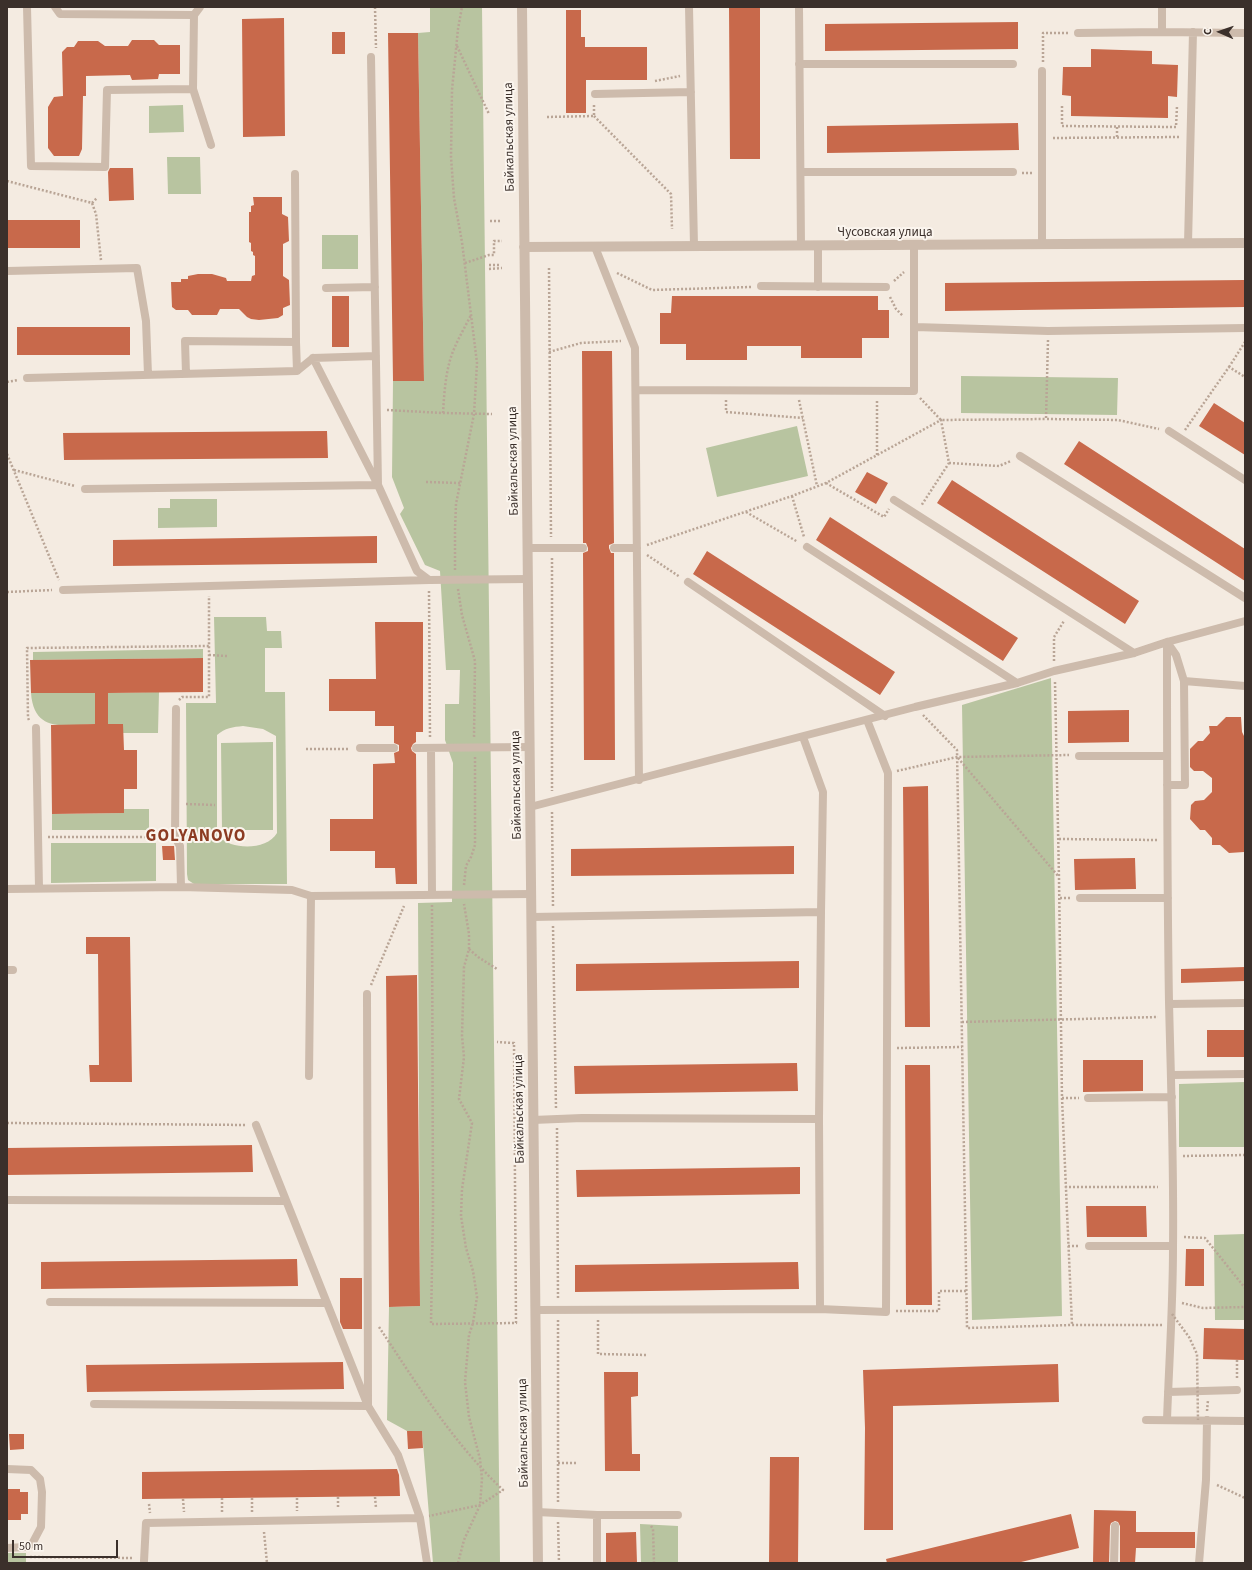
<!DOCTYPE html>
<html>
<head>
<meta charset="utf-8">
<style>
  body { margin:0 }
  #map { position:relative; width:1252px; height:1570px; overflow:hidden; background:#f4ebe1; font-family:"Source Sans 3",sans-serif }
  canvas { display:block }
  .frame { position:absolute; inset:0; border:8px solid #3b302b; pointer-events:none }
  .north { position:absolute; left:1200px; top:12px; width:40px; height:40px; -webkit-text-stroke:3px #fbf5ee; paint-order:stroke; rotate:272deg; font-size:11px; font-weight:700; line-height:16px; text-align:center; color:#3b302b }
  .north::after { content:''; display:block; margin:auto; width:14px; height:18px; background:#3b302b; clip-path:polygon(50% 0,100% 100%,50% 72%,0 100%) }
  .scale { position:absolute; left:12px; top:1540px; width:106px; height:18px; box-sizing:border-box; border:2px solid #3b302b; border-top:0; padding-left:5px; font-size:12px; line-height:14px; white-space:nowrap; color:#3b302b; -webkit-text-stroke:3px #fbf5ee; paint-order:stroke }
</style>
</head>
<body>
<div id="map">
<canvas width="1252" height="1570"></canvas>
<div class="frame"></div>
<div class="north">С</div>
<div class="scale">50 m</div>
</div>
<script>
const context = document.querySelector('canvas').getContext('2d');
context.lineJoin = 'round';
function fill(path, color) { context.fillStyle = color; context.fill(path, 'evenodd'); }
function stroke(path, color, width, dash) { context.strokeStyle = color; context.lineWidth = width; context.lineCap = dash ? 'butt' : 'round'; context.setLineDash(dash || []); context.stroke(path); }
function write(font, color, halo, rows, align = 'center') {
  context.font = font + ' "Source Sans 3",sans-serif'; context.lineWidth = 4; context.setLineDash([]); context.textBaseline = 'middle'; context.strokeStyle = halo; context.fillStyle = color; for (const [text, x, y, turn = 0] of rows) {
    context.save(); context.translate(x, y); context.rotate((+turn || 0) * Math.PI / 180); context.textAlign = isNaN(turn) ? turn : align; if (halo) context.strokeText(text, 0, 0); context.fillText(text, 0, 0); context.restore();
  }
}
fill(new Path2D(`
  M430,7h52l18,1556h-67l-11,-132h-15l-20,-11 2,-113 31,-1 -2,-403 34,-1 1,-139 -8,-23v-36h14l1,-34h-14l-6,-99 -15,-6 -25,-51 4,-6 -12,-31 1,-96 31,-1 -6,-347 12,-1z
  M183,105l1,27 -35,1v-27z
  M167,157h33l1,37h-33z
  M322,235h36v34h-36z
  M961,376l157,2 -1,37 -156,-2z
  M797,426l11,50 -91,21 -11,-49z
  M170,499h47v28l-59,1v-20h12z
  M214,617h52l1,14h14l1,17h-17v44h20l2,192h-93l-6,-4 -1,-6 -1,-171h30zM243,726l20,3 13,7 1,97c-8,14 -31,16 -46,11 -5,-2 -9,-5 -14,-8v-101c8,-7 16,-8 26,-9z
  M203,649v9l-170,2v-8z
  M1051,678l11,638 -90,4 -10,-615z
  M159,692l-1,41h-35v-9h-15v-31z
  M31,693h64v31c-29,1 -61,10 -64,-31z
  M273,742v88h-51l-1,-87z
  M124,809h25v21h-97v-16l72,-1z
  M51,843h105v38l-105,2z
  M1245,1082v65h-66v-63z
  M1245,1234v86h-30l-1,-85z
  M640,1524l38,2v37h-37z
  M7,1553h19v10h-19z`), '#b8c4a0');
fill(new Path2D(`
  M729,7h31v152h-30z
  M566,10h15v27h4v10h62v33h-61v33h-20z
  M284,18l1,118 -42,1 -1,-118z
  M1018,22v27l-193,2v-27z
  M332,32h13v22h-13z
  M388,33h30l6,348h-31z
  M132,40h22l5,5h21v29h-21l-1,5 -26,1 -2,-5 -44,1v20h-3l-1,53 -3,7h-25l-6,-8v-41l6,-10 9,-1 -1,-44 5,-5h7l4,-6h20l7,5h23z
  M1091,49l61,2v13l26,1 -1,32 -9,-1v22l-97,-2v-20l-9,-1 1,-28h28z
  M1018,123l1,27 -192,3v-27z
  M110,168h23l1,32 -25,1 -1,-29z
  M253,197h29v17l6,3 1,24 -6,3v32l6,4 1,25 -7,3v7l-5,3 -19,2 -8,-1 -4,-2 -8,-8h-19l-3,6h-25l-4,-5h-12l-4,-3 -1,-25h10v-3h7v-3l10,-2h14l14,4 1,3h24l1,-5 3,-1v-19l-2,-1v-3l-2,-1v-8l-2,-1v-30h2v-6l3,-1z
  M7,220h73v28h-73z
  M1245,280v27l-300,4v-28z
  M332,296h17v51h-17z
  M672,296h206v14h11v28h-27v20h-61v-12h-54v14h-61v-16h-26v-31h11z
  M17,327h113v28h-113z
  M582,351h30l2,192 -5,2v3l2,5h3l1,207h-31l-1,-207 5,-2v-3l-2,-5h-3z
  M1214,403l31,20v32l-46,-29z
  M327,431l1,27 -264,2 -1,-27z
  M1079,441l166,108v32l-181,-117z
  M867,472l21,11 -12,21 -21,-12z
  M952,480l187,121 -14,23 -188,-121z
  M830,517l188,121 -15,23 -187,-121z
  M377,536v27l-264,3v-26z
  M707,551l188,121 -15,23 -187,-121z
  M375,622h48v110h-7v10l-3,2 -2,4 1,3 4,3 1,130h-21l-1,-16h-20v-17h-45v-32h43v-55l22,-1 -1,-10 5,-2v-6l-5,-2v-17h-19v-15h-46v-32h47z
  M203,658v34l-95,1v31h15l1,26h13v39h-13v24l-72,1 -1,-89 44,-1v-31h-64l-1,-33z
  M1129,710v32l-61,1v-32z
  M1226,717h15l1,15 2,4v116l-15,1 -9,-8h-8v-7l-7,-8h-5l-10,-11 1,-14 4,-4 9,-1 8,-8v-14l-9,-7h-9l-4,-4v-18l8,-8h5l7,-8 -1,-7h8z
  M928,786l2,241h-25l-2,-240z
  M162,846h12l1,14h-12z
  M794,846v28l-223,2v-27z
  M1135,858l1,31 -61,1 -1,-31z
  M86,937h44l2,145h-42l-1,-17h10l-1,-111h-12z
  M799,961v27l-223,3v-27z
  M1245,967v14l-64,2v-14z
  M417,975l3,331 -31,1 -3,-331z
  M1207,1030h38v27h-38z
  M1083,1060h60v31l-60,1z
  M797,1063l1,28 -223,3 -1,-28z
  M905,1065h25l2,240h-26z
  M252,1145l1,27 -246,3v-27z
  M800,1167v27l-223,3 -1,-27z
  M1086,1206h60l1,31h-60z
  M1186,1249h18v37h-19z
  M297,1259l1,27 -257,3v-27z
  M798,1262l1,27 -224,3v-27z
  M340,1278h22v51h-19l-3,-7z
  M1204,1328l41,1v31l-42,-1z
  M343,1362l1,27 -257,3 -1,-27z
  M1058,1364l1,38 -166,4v124h-29l1,-102 -2,-58z
  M604,1372h34v24l-7,1 1,57h8v17h-35z
  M407,1431h15l1,17 -15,1z
  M9,1434h15v15l-14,1z
  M770,1457h29l-1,106h-29z
  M397,1469l2,6 1,21 -258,3v-27z
  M7,1489h13v3h8v22h-7v6h-14z
  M1094,1510l42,1v21h59v16h-59l-1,15h-15v-37l-2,-4 -3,-1 -4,2 -1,3 -1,37h-16z
  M1071,1514l8,34 -62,15h-130l-1,-4z
  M636,1532l1,31h-31v-30z`), '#c8694b');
stroke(new Path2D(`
  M375,7l1,41
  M457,46l32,68
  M1043,62v-29h26
  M655,81l25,-5
  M1062,106v20l114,1 1,-21
  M594,116l77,78 1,35
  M547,117l47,-1v-13
  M1117,127v10
  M1053,138l127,-1
  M1022,173h11
  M7,181l85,22 4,11 5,46
  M92,203l5,-5
  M490,221h12
  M465,263l24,-8h5v-14h8
  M489,265h12
  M549,268l2,269
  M489,269l13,-1
  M617,273l35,17 99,-3
  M894,281l10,-9
  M890,297l6,12 7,7
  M1048,340l-2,79 72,1 41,9
  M549,352l32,-9 40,-2
  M1229,367l16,-25
  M7,382l11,-2
  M920,398l21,22 105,-1
  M726,400v12l77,6
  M799,400l18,86
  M877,401v54
  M387,410l56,3 49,1
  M443,413c1,-16 2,-33 6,-49 4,-17 14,-33 22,-49
  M1185,430l44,-63 16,10
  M7,454l52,126
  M949,463l50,3 12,-5
  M14,470l61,16
  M426,482l34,1
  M826,483l58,34 5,-8
  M792,496l12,41
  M746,512l52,30
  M647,545l145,-49 34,-13 115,-63 8,43 -28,43
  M647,555l33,22
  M552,558v233
  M455,570v-41l1,-25 18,-90 3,-51 -15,-121 -8,-44 -3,-41 1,-67 6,-61 4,-22
  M458,589l4,26 13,46 -1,77
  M429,591l1,147
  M7,592l45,-2
  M209,655l18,1
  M1054,661v-24l10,-16
  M1055,682l4,196 3,220 10,227
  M179,700l3,-3h27v-101
  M923,715l34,35 10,578 105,-3h90
  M29,720l-1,-2 -1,-70 182,-2
  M306,749h44
  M958,758l101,119
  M897,771l60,-14 112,-2
  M186,804l29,1
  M552,812l1,95
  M48,837h117
  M1059,839l98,1
  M464,885l2,-19 5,-9 4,-12v-88
  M1060,898h11
  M432,905l1,307 -2,112 85,-1 -2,-280 -17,-1
  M553,926l3,183
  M469,949l9,8 19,12
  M371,985l33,-79
  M962,1022l196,-5
  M897,1048l65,-1
  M1062,1098h17
  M7,1123l239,2
  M557,1128l1,171
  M1183,1156l62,-1
  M1065,1187h93
  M1184,1237l21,1 40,50
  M1068,1246h11
  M1182,1303l21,5 42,-1
  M896,1311h43v-20h27
  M558,1320v183
  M598,1320v34l50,1
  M379,1327c38,57 74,116 124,163l-23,15 -51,11
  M1237,1360v20
  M1207,1411l1,-11
  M558,1463h18
  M1217,1485l28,13
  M338,1497v12
  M375,1497l1,11
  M252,1498v14
  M297,1498v13
  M183,1499l1,13
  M149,1504l1,9
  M222,1512v-14
  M558,1522l1,41
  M651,1526l2,3 1,34
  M264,1532l3,31
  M30,1557l103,1
  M458,1563l6,-23 16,-35 2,-26 -2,-20 -11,-42 -4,-35 4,-47 4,-12 4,-26 -4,-26 -7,-23 -5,-32 1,-27 10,-66 -13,-24 5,-42 -2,-21 2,-69 5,-18v-15l-5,-30`), '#b9a596', 2.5, [2, 2]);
stroke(new Path2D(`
  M27,7l4,159 74,1 2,-77 86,-1 1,-74 -134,-1 -5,-7
  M689,7l5,239
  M799,7l2,239
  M1162,7v25l83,1
  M194,15l6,-8
  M1078,33l84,-1
  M799,64h214
  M193,89l18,56
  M595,94l96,-2
  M801,172h212
  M295,174l1,168
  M1188,244l5,-212
  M1042,245v-174
  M818,246v41
  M595,247l40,101 4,432
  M7,271l130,-3 9,53 2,54
  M761,286l125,1
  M326,288l49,-1
  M915,327l133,4 197,-3
  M313,358l63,-2
  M186,374l-1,-33 111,1 1,29
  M27,378l270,-7 16,-13 65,127 39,86 12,9 99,-1
  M636,390l278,1v-145
  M1169,431l76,49
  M1020,456l225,142
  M85,489l293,-4 -7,-428
  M894,500l240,153
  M807,547l210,136
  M527,548h56
  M614,548h23
  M688,582l197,134
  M63,590l366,-10
  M1167,642c0,120 0,240 2,360 2,82 5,164 4,246 0,58 -4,115 -6,172
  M1167,642l9,13 8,26 61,5
  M176,709l-1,128 5,9 1,41
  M36,728l3,160
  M803,737l20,55 -2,120 -2,207 1,190
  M360,748h34
  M416,748l114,-1
  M431,748l1,147
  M1079,756h88
  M1167,785h18l-1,-104
  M530,807l385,-100 102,-24 37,-12 80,-18 33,-11 78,-21
  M7,889l174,-2 111,3 19,6 220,-2
  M1080,898h88
  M532,917l289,-5
  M7,970h6
  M1170,1004l75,-1
  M1172,1075l73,-1
  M309,1076l2,-180
  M1088,1098l84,-1
  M533,1120l49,-2 237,1
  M256,1125l112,281 30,49 22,63 7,45
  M7,1200l279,1
  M1089,1246h84
  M50,1302l277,1
  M536,1310l284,-1 66,3 2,-539 -21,-53
  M1168,1392l69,-2
  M94,1404l274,2 -1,-412
  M1146,1420l99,1
  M7,1469l24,1 9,9 2,13 -1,35 -9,17 -7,3 -18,1
  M537,1512l60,3v48
  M597,1515h81
  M144,1561l2,-38 274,-5
  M1114,1563l1,-37
  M1199,1563l7,-83 1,-60`), '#cdbbac', 8);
stroke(new Path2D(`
  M522,7l16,1556
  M524,247l721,-4`), '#cdbbac', 10);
stroke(new Path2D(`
  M1172,1314l17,23 8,17 1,66`), '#b9a596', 2.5, [2, 2]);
write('13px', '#3b302b', '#fbf5ee', [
  ["Байкальская улица",510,137,-91],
  ["Чусовская улица",885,233],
  ["Байкальская улица",514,461,-91],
  ["Байкальская улица",517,785,-91],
  ["Байкальская улица",520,1109,-91],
  ["Байкальская улица",524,1433,-91]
]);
context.letterSpacing = '1px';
write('bold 17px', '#8c3b22', '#fbf5ee', [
  ["GOLYANOVO",196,837]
]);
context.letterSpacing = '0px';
</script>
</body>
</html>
